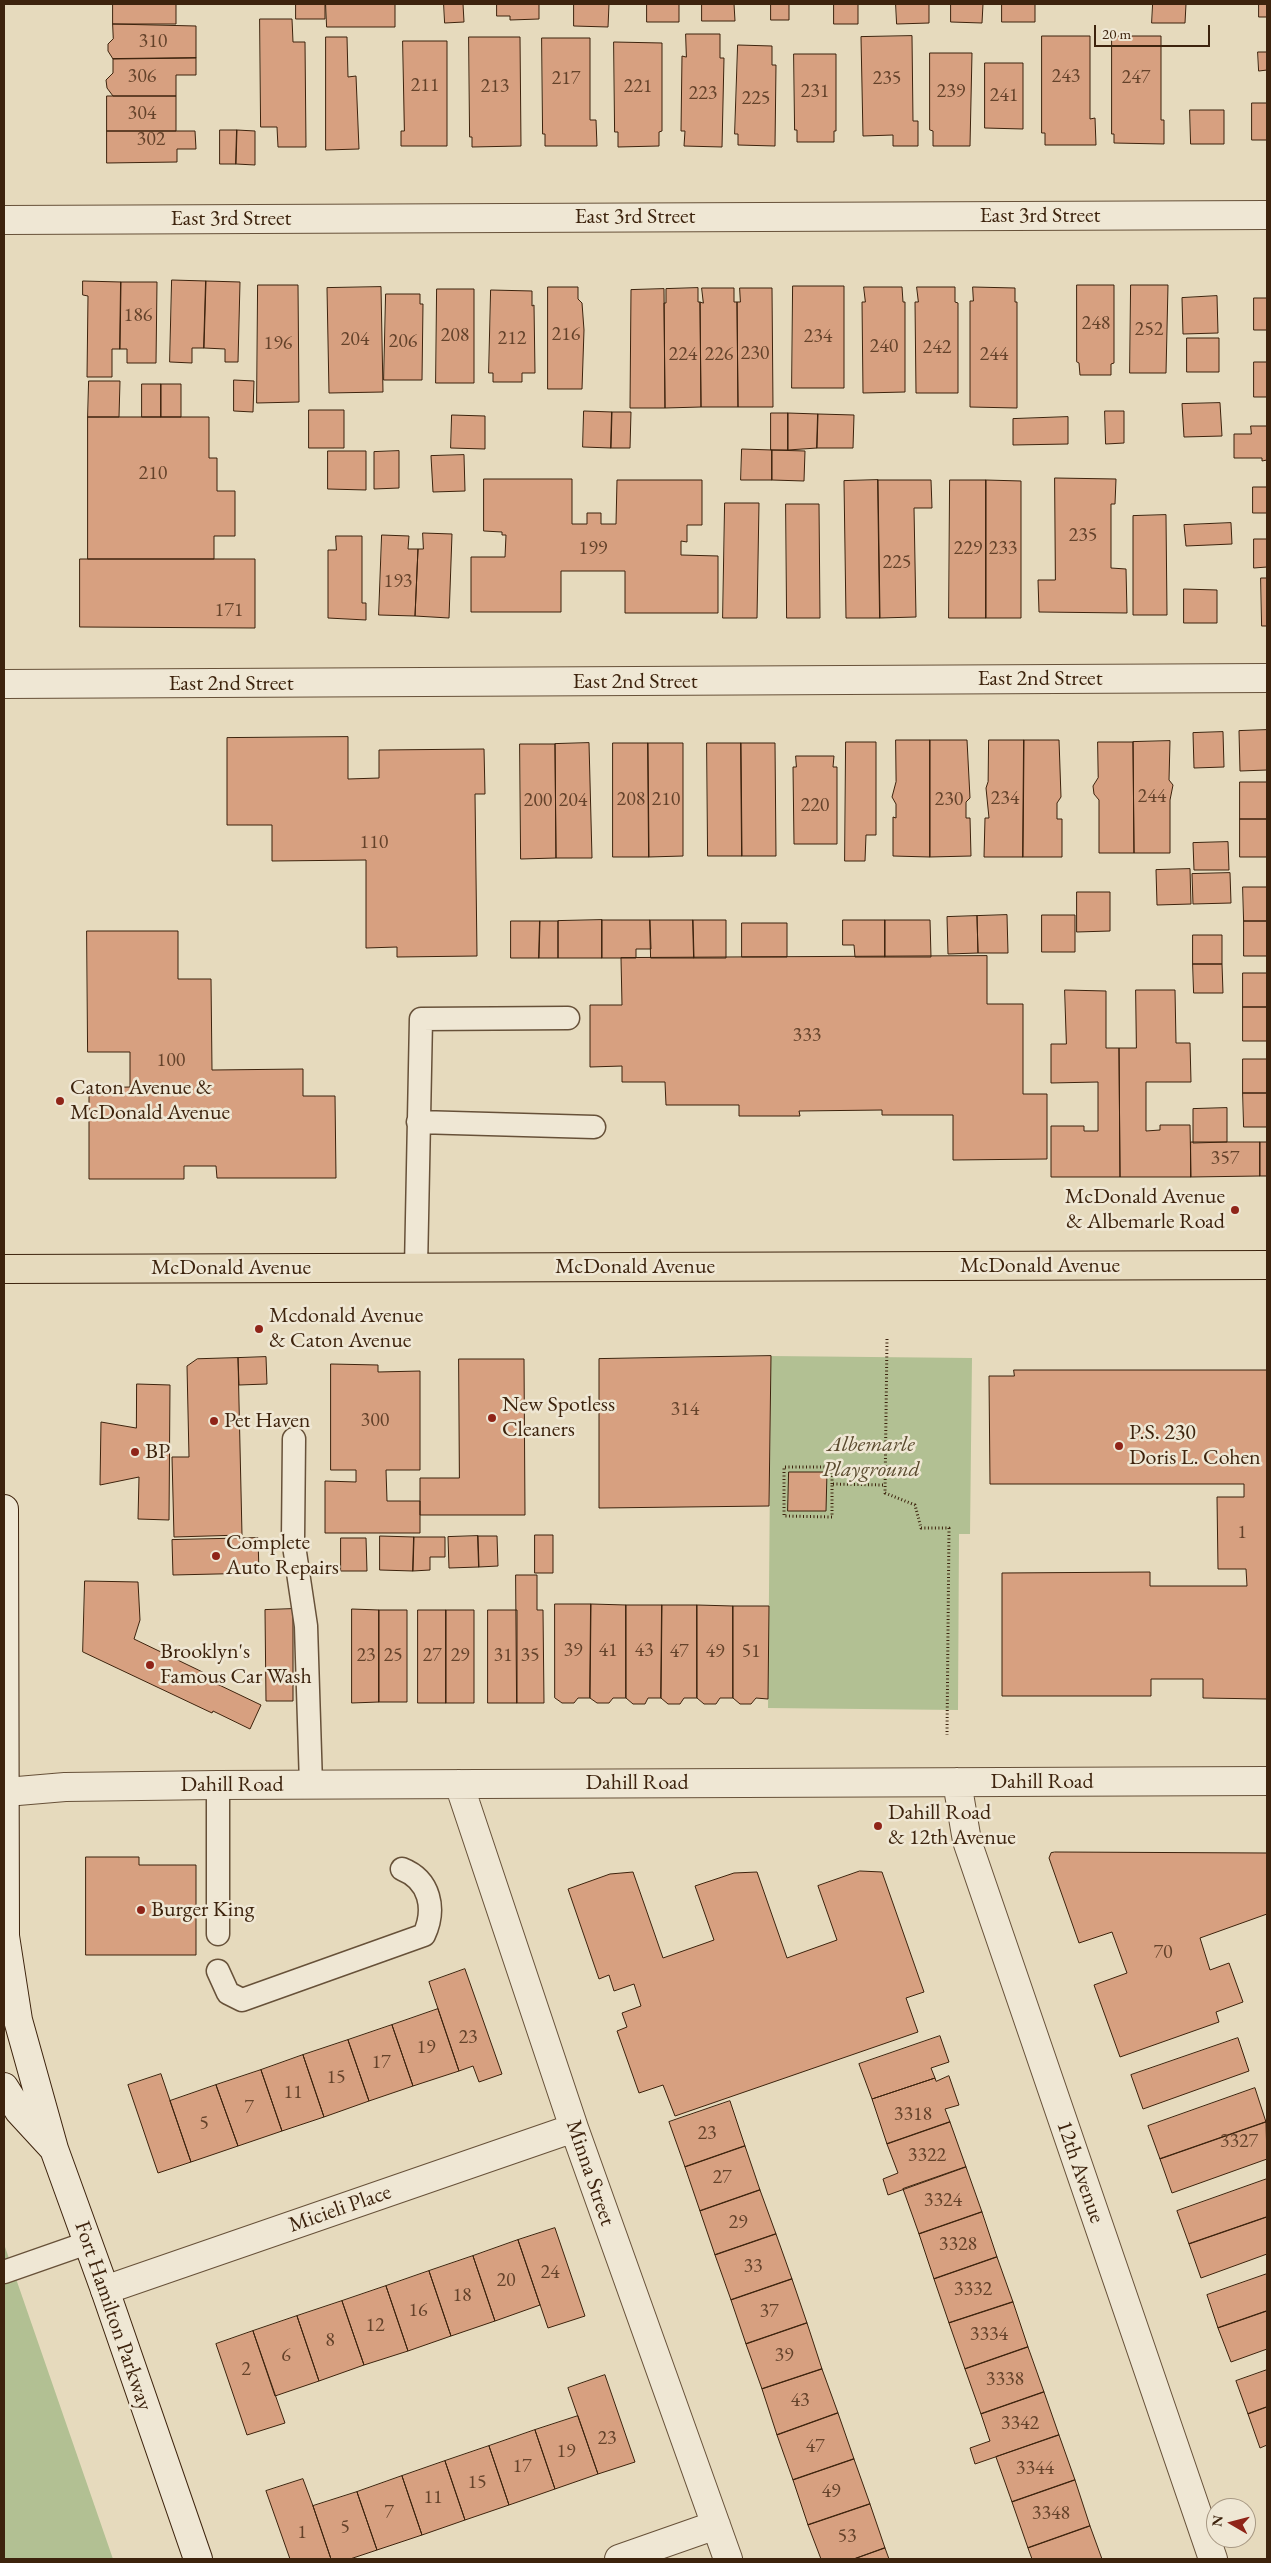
<!DOCTYPE html>
<html>
<head>
<meta charset="utf-8">
<style>
  body { margin:0 }
  #map { position:relative; width:1271px; height:2563px; overflow:hidden; background:#e6dabd; font-family:"EB Garamond",serif }
  canvas { display:block }
  .frame { position:absolute; inset:0; border:5px solid #3d230d; pointer-events:none }
  .north { position:absolute; left:1206px; top:2498px; width:50px; height:50px; box-sizing:border-box; background:#efe7d4; border:1px solid #a89984; border-radius:50%; rotate:278deg; font-size:14px; font-weight:700; line-height:20px; text-align:center; color:#3d230d }
  .north::after { content:''; display:block; margin:auto; width:18px; height:22px; background:#8f2418; clip-path:polygon(50% 0,100% 100%,50% 72%,0 100%) }
  .scale { position:absolute; left:1094px; top:25px; width:116px; height:22px; box-sizing:border-box; border:2px solid #3d230d; border-top:0; padding-left:6px; font-size:15px; line-height:18px; white-space:nowrap; color:#3d230d; -webkit-text-stroke:4px #efe7d4; paint-order:stroke }
</style>
</head>
<body>
<div id="map">
<canvas width="1271" height="2563"></canvas>
<div class="frame"></div>
<div class="north">N</div>
<div class="scale">20 m</div>
</div>
<script>
const context = document.querySelector('canvas').getContext('2d');
context.lineJoin = 'round';
function fill(path, color) { context.fillStyle = color; context.fill(path, 'evenodd'); }
function stroke(path, color, width, dash) { context.strokeStyle = color; context.lineWidth = width; context.lineCap = dash ? 'butt' : 'round'; context.setLineDash(dash || []); context.stroke(path); }
function write(font, color, halo, rows, align = 'center') {
  context.font = font + ' "EB Garamond",serif'; context.lineWidth = 5; context.setLineDash([]); context.textBaseline = 'middle'; context.strokeStyle = halo; context.fillStyle = color; for (const [text, x, y, turn = 0] of rows) {
    context.save(); context.translate(x, y); context.rotate((+turn || 0) * Math.PI / 180); context.textAlign = isNaN(turn) ? turn : align; if (halo) context.strokeText(text, 0, 0); context.fillText(text, 0, 0); context.restore();
  }
}
fill(new Path2D(`
  M771,1356l201,2 -2,176h-11l-1,176 -190,-2z
  M4,2244l109,315h-109z`), '#b2c093');
const building = new Path2D(`
  M113,4h63v20h-63z
  M296,4h29v15h-29z
  M326,4h69v23h-68z
  M444,4h19l1,18 -19,1z
  M497,4h42v15l-29,1v-4h-13z
  M574,4h35l-1,23 -34,-1z
  M647,4h32v18h-32z
  M702,4h32l1,17h-33z
  M771,4h18v16h-18z
  M834,4h24v20h-24z
  M896,4h33v19l-32,1z
  M951,4h32l-1,19 -31,-1z
  M1002,4h33v18h-33z
  M1153,4h33l-1,19h-33z
  M1259,4h8v13h-8z
  M260,19h32l1,23h12l1,105h-28l-1,-20h-16z
  M113,24l83,2v32l-83,1 -5,-8v-7l5,-5z
  M686,34h34v24h4l-2,89 -38,-1 1,-15h-4l1,-75 4,1z
  M912,36l1,85h5v25h-25v-11l-30,1 -2,-99z
  M1042,36h48v83l5,-1 1,27h-51v-12h-3z
  M1112,36h49v84h3v24l-50,-1v-9h-2z
  M326,37h21l1,40 8,-1 3,73 -33,1z
  M469,37h51l1,109 -49,1v-10h-2z
  M542,38h48v82h6l1,26h-52v-12h-2z
  M403,41h44v105h-46v-15h3z
  M614,42l48,1v88l-3,1v14l-41,1v-15h-3z
  M738,45l34,1v19h4l-1,81 -37,-1v-11h-3z
  M1258,52h9v18l-8,1z
  M930,53h42l-2,93h-37v-15l-3,-1z
  M794,54h42v77h-2v11h-37v-12h-2z
  M196,58v17h-20v21h-63l-6,-8 -1,-8 7,-7v-14z
  M985,63h38v66l-38,-1z
  M107,96h69v35h-69z
  M1252,103h15v37h-15z
  M1190,110h34v34h-33z
  M220,130h17l-1,34h-16z
  M237,130l18,1v34l-19,-1z
  M107,131h88l1,18h-19v13l-70,1z
  M172,280l34,1 -2,67h-12v15l-22,-1z
  M83,281l38,1 -1,67h-8v28h-25l1,-81 -5,-1z
  M206,281l34,1 -2,80h-13v-13l-21,-1z
  M121,282h36l-1,81h-29v-14h-7z
  M258,285h40l1,117 -42,1z
  M1077,285h37v78l-3,1v11h-31l-1,-12 -2,-1z
  M1131,285h37l-2,88h-36z
  M793,286h51v102h-52z
  M381,287l2,105 -54,1 -2,-105z
  M548,287h30v12l4,4 2,27 -2,59h-34z
  M864,287h38l1,15h2v90l-42,1 -1,-91h3z
  M917,287h38v15l3,1v90h-42l-1,-91h3z
  M973,287l42,1v14h2v106l-47,-1v-106h3z
  M698,288v14h2l1,105 -36,1 -1,-105h2v-14z
  M702,288h32v14h3l1,105h-37l-1,-105 3,1z
  M740,288h32l1,119h-35l-1,-105h3z
  M437,289h37v94h-38z
  M664,289l1,119h-35l1,-118z
  M491,290l41,1v15l2,-1 1,68h-13v9h-29v-9h-4z
  M386,294h34v10h3l-1,76h-38z
  M1217,296l1,37 -35,1 -1,-36z
  M1254,298h13v32h-13z
  M1187,338h32v34h-32z
  M1254,362h13v35h-13z
  M234,380l20,1 -1,31 -19,-1z
  M89,381h31l-1,36h-31z
  M142,384h19v33h-19z
  M161,384h20v33h-20z
  M1220,403l2,33 -38,1 -2,-33z
  M309,410h35v38h-35z
  M584,411l28,1 -1,36 -28,-1z
  M1105,411h19v32l-18,1z
  M612,412h19l-1,36h-19z
  M771,413h17v37h-17z
  M788,413l30,1 -1,34 -29,2z
  M818,414l36,1 -1,33h-36z
  M452,415l33,1v33l-34,-1z
  M88,417h121v41h8v33h18v45h-21v23h-126z
  M1068,417v27l-55,1v-26z
  M1251,426h16v34l-5,1v-3h-28v-24h17z
  M742,449l30,1v30h-31z
  M772,450l33,1 -1,30 -32,-1z
  M328,451h38v39l-38,-1z
  M399,451v37l-25,1v-37z
  M464,455l1,36 -32,1 -2,-36z
  M1055,478l61,1 -1,25h-4v64l15,1 1,44 -88,-1 -1,-32h17z
  M484,479h88v45h15v-11h14v11h15l1,-44h85v45h-15v17l-6,-1v14l37,1v57h-93v-42h-64v41h-90v-55h34l1,-22h-4v-3l-18,-1z
  M878,480l2,138h-34l-2,-137z
  M878,480h53l1,28h-18l2,109 -36,1z
  M950,480h36v138h-37z
  M986,480l35,1v137h-35z
  M1253,487h14v26h-14z
  M725,503h34l-2,115h-34z
  M786,504h33l1,114h-33z
  M1166,515l1,100h-34v-99z
  M1231,523l1,21 -46,2 -2,-21z
  M423,533l29,1 -3,84 -34,-2 3,-67h5z
  M382,535l27,1 -1,13h10l-3,67 -36,-1z
  M336,536h26v67h4v17l-38,-2v-68h8z
  M1254,539h13v28l-13,1z
  M80,559h175v69l-175,-1z
  M1261,578h6v48h-5z
  M1184,589l33,1v33h-33z
  M1267,730v40l-27,1 -1,-40z
  M1223,732l1,35 -30,1 -1,-35z
  M348,737v42l31,-1v-28l105,-1 1,45h-10l2,162 -80,1v-10l-31,1v-88l-94,1v-36h-45v-87z
  M896,740h34v117l-37,-1v-39l3,1v-14l-4,-7 4,-15z
  M930,740h37l3,58 -4,4v16h4l1,38 -41,1z
  M989,740h35l-1,117h-39l1,-39h4l-3,-30 2,-6z
  M1024,740h35l2,57 -4,6v16h5v38h-39z
  M1170,741l-1,39 4,5 -3,15v53h-36l-1,-111z
  M846,742h30v93h-10l-1,26h-20z
  M1098,742h35l1,111h-35v-53l-5,-6 -1,-8 5,-8z
  M589,743l3,115h-36l-1,-114z
  M613,743h35l1,114h-36z
  M648,743h35v113l-34,1z
  M707,743h34l1,113h-34z
  M741,743h34l1,113h-34z
  M520,744h35l1,114 -35,1z
  M796,756h38l-1,11h4v77h-43l-1,-77h3z
  M1240,782h27v37h-27z
  M1240,819h27v38h-27z
  M1228,842l1,28h-35l-1,-27z
  M1190,869l1,35 -34,1 -1,-35z
  M1230,873l1,30 -38,1 -1,-30z
  M1243,887h24v34h-23z
  M1077,892h33v39l-33,1z
  M1007,915l1,38h-30l-1,-37z
  M1042,915h33v37h-33z
  M977,916l1,37 -30,1 -1,-37z
  M602,920v38h-44v-37z
  M602,920h48l1,29h-15v9h-34z
  M650,920h43l1,38h-43z
  M693,920h33v38h-32z
  M843,920h42v37h-30l-1,-12h-11z
  M885,920h45l1,37h-46z
  M511,921h29l-1,37h-28z
  M540,921h18v37h-19z
  M1244,921h23v35h-23z
  M742,923h45v34h-45z
  M87,931h91v48h33l1,91 91,-1v27h32l1,82h-119l-1,-12h-32v13h-95v-91l41,-1v-35h-42z
  M1193,935h29v29h-29z
  M987,956v48h36v90h24v65l-94,1v-45h-71v-5l-83,1 1,5h-61v-11h-73l-1,-23h-43v-16l-32,1v-62h32l-1,-47z
  M1193,964h29l1,29h-29z
  M1243,973h24v34h-24z
  M1065,990l41,1v57h13l1,129h-69v-51h33v5h14v-49l-47,1v-39h15z
  M1136,990h39l1,53h14l1,39h-45v49l14,-1v-5h30l1,52h-71l-1,-129h17z
  M1243,1007h24v34h-24z
  M1243,1059h24v34h-24z
  M1243,1093h24v34h-23z
  M1227,1108v34l-34,1v-34z
  M1191,1142h69v34l-69,1z
  M1260,1142h7v34h-7z
  M771,1356l-2,150 -170,2v-149z
  M266,1357l1,27 -28,1 -1,-27z
  M238,1358l4,177 -68,2 -2,-80h17l-2,-91 10,-7z
  M459,1359h65l1,156h-105v-37h39z
  M331,1364l47,1v7l42,-1v99h-34l1,31h33v32h-95v-52l31,1v-12h-25z
  M1014,1370h253v329l-64,-1v-19h-52v17h-149v-123l148,-1v14h97l-1,-17h-28l-1,-72h27v-13h-254l-1,-108h25z
  M137,1384l33,1 -1,135 -31,-1 1,-42 -39,8 1,-63 35,6z
  M789,1472h38l-1,39h-38z
  M535,1535h18v38h-18z
  M380,1536l34,1 -1,34 -33,-1z
  M478,1536h19l1,30 -19,1z
  M478,1536l1,31 -30,1 -1,-31z
  M414,1537h31v20h-15v13l-17,1z
  M258,1538l1,35 -86,2 -1,-35z
  M341,1538h25l1,33h-26z
  M516,1575h21v35h6l1,93h-27z
  M85,1581l53,1 2,38 -6,19 83,40 -2,4 46,22 -11,24 -37,-18 -1,2 -129,-61z
  M555,1604h36l-1,94h-12l-4,5h-12l-7,-5z
  M591,1604l35,1v93h-13l-4,5h-12l-7,-5z
  M626,1605h36l-1,93h-13l-3,6h-12l-7,-6z
  M662,1605h35v93h-13l-4,6h-12l-7,-6z
  M697,1605l36,1v92h-13l-4,6h-12l-7,-6z
  M733,1606h36l-1,93 -12,-1 -5,6h-11l-7,-6z
  M293,1609v92h-27l-1,-91z
  M352,1609l27,1v92l-27,1z
  M379,1610h28v92h-28z
  M418,1610h28v93h-28z
  M446,1610h28v93h-28z
  M488,1610h29v93h-29z
  M1055,1852l212,1v61l-67,24 10,32 19,-7 14,39 -27,10 3,10 -99,35 -26,-72 33,-12 -15,-41 -33,11 -30,-85 2,-5z
  M86,1857h53v8h57v90h-110z
  M860,1871l22,1 42,120 -18,6 12,34 -243,84 -12,-31 -24,8 -22,-62 10,-4 -5,-14 19,-7 -7,-22 -20,7 -5,-16 -10,4 -31,-90 42,-15 23,-2 30,86 51,-18 -19,-54 39,-13 23,-1 30,86 50,-18 -19,-54z
  M465,1969l37,105 -23,8 -6,-16 -14,5 -30,-89z
  M438,2009l21,62 -46,15 -21,-61z
  M392,2025l21,61 -44,15 -21,-61z
  M940,2036l9,26 -18,6 4,10 -63,21 -13,-35z
  M1238,2038l11,33 -106,38 -12,-34z
  M348,2040l21,61 -45,16 -21,-62z
  M303,2055l21,62 -42,14 -21,-61z
  M261,2070l21,61 -44,15 -22,-61z
  M161,2074l30,88 -33,11 -30,-88z
  M949,2076l10,29 -14,4 5,13 -63,22 -15,-45 63,-21 1,3z
  M216,2085l22,61 -47,16 -21,-61z
  M1255,2088l11,34 -106,37 -12,-33z
  M730,2101l15,45 -60,21 -16,-45z
  M950,2122l16,45 -78,28 -5,-16 15,-6 -11,-29z
  M1266,2122l1,37 -95,34 -12,-34z
  M745,2146l15,44 -60,21 -15,-44z
  M966,2167l16,45 -63,22 -16,-45z
  M1267,2179v38l-78,27 -12,-33z
  M760,2190l16,44 -61,21 -15,-44z
  M982,2212l15,45 -63,22 -15,-45z
  M1267,2217v37l-66,24 -12,-34z
  M555,2228l30,88 -37,12 -30,-88z
  M776,2234l16,45 -61,21 -16,-45z
  M518,2240l22,65 -45,16 -22,-65z
  M473,2256l22,65 -44,15 -22,-65z
  M997,2257l16,45 -64,21 -15,-44z
  M429,2271l22,65 -43,15 -22,-65z
  M1267,2274v37l-49,17 -11,-33z
  M792,2279l15,44 -61,21 -15,-44z
  M386,2286l22,65 -44,14 -22,-64z
  M342,2301l22,64 -45,16 -22,-65z
  M1013,2302l15,45 -63,22 -16,-46z
  M1267,2311v38l-36,13 -13,-34z
  M297,2316l22,65 -44,15 -22,-65z
  M807,2323l15,46 -60,20 -16,-45z
  M253,2331l32,92 -38,12 -31,-91z
  M1028,2347l16,45 -63,22 -16,-45z
  M822,2369l16,44 -61,22 -15,-46z
  M1267,2370v37l-19,7 -12,-33z
  M605,2375l30,87 -37,12 -30,-86z
  M1044,2392l15,43 -84,29 -5,-16 20,-7 -9,-27z
  M1267,2407v38l-7,3 -12,-34z
  M838,2413l16,46 -61,21 -16,-45z
  M578,2416l20,58 -43,15 -20,-59z
  M535,2430l20,59 -46,16 -20,-59z
  M1059,2435l16,45 -63,22 -16,-45z
  M489,2446l20,59 -44,15 -20,-59z
  M854,2459l16,45 -62,21 -15,-45z
  M445,2461l20,59 -43,15 -20,-59z
  M402,2476l20,59 -45,15 -20,-58z
  M303,2479l10,27 18,53h-41l-24,-68z
  M1075,2480l15,46 -62,22 -16,-46z
  M357,2492l20,58 -27,9h-19l-18,-53z
  M870,2504l15,44 -31,11h-33l-13,-34z
  M1090,2526l12,33h-70l-4,-11z
  M885,2548l4,11h-35z`);
fill(building, '#d7a080');
stroke(building, '#3d230d', 1);
const service = new Path2D(`
  M418,1122l176,5
  M416,1268l5,-249 147,-1
  M294,1439l-1,100 13,87 5,159
  M218,1934v-149
  M218,1971l10,22 14,7 182,-65c12,-26 6,-55 -22,-66
  M4,2272l83,-29`);
const minor = new Path2D(`
  M4,220l1263,-5
  M4,684l1263,-6
  M957,1782l10,59 246,718
  M459,1784l115,344 154,431
  M6,1792l59,-5 153,-2 1049,-4
  M105,2290l469,-162
  M619,2559l97,-34`);
const secondary = new Path2D(`
  M4,1509l1,427 13,84 36,129
  M4,2087l15,24 35,38 51,141 93,269`);
const primary = new Path2D(`
  M4,1269l1263,-4`);
stroke(service, '#675139', 25);
stroke(minor, '#675139', 30);
stroke(secondary, '#3d230d', 30);
stroke(primary, '#3d230d', 30);
stroke(new Path2D(`
  M887,1339l-2,154 30,12 6,23h28l-2,207
  M832,1484v-17h-48v49l48,1v-33l53,1`), '#3d230d', 3, [1, 2.5]);
stroke(service, '#efe7d4', 22);
stroke(minor, '#efe7d4', 28);
stroke(secondary, '#efe7d4', 28);
stroke(primary, '#e6dabd', 28);
for (const [x, y, r, color] of [
  [60,1101,5,"#8f2418"],
  [1235,1210,5,"#8f2418"],
  [259,1329,5,"#8f2418"],
  [492,1418,5,"#8f2418"],
  [214,1421,5,"#8f2418"],
  [1119,1446,5,"#8f2418"],
  [135,1452,5,"#8f2418"],
  [216,1556,5,"#8f2418"],
  [150,1665,5,"#8f2418"],
  [878,1826,5,"#8f2418"],
  [141,1910,5,"#8f2418"]
]) { const dot = new Path2D(); dot.arc(x, y, r, 0, 2 * Math.PI); context.fillStyle = color; context.fill(dot); stroke(dot, '#efe7d4', 2); }
write('20px', '#64422a', null, [
  ["310",153,42],
  ["306",142,77],
  ["243",1066,77],
  ["247",1136,78],
  ["217",566,79],
  ["235",887,79],
  ["211",425,86],
  ["213",495,87],
  ["221",638,87],
  ["231",815,92],
  ["239",951,92],
  ["223",703,94],
  ["241",1004,96],
  ["225",756,99],
  ["304",142,114],
  ["302",151,140],
  ["186",138,316],
  ["248",1096,324],
  ["252",1149,330],
  ["216",566,335],
  ["208",455,336],
  ["234",818,337],
  ["212",512,339],
  ["204",355,340],
  ["206",403,342],
  ["196",278,344],
  ["240",884,347],
  ["242",937,348],
  ["230",755,354],
  ["224",683,355],
  ["226",719,355],
  ["244",994,355],
  ["210",153,474],
  ["235",1083,536],
  ["199",593,549],
  ["229",968,549],
  ["233",1003,549],
  ["225",897,563],
  ["193",398,582],
  ["171",229,611],
  ["244",1152,797],
  ["234",1005,799],
  ["208",631,800],
  ["210",666,800],
  ["230",949,800],
  ["200",538,801],
  ["204",573,801],
  ["220",815,806],
  ["110",374,843],
  ["333",807,1036],
  ["100",171,1061],
  ["357",1225,1159],
  ["314",685,1410],
  ["300",375,1421],
  ["1",1242,1533],
  ["39",573,1651],
  ["41",608,1651],
  ["43",644,1651],
  ["47",679,1652],
  ["49",715,1652],
  ["51",751,1652],
  ["23",366,1656],
  ["25",393,1656],
  ["27",432,1656],
  ["29",460,1656],
  ["31",503,1656],
  ["35",530,1656],
  ["70",1163,1953],
  ["23",468,2038],
  ["19",426,2048],
  ["17",381,2063],
  ["15",336,2078],
  ["11",293,2093],
  ["7",249,2108],
  ["3318",913,2115],
  ["5",204,2124],
  ["23",707,2134],
  ["3327",1239,2142],
  ["3322",927,2156],
  ["27",722,2178],
  ["3324",943,2201],
  ["29",738,2223],
  ["3328",958,2245],
  ["33",753,2267],
  ["24",550,2273],
  ["20",506,2281],
  ["3332",973,2290],
  ["18",462,2296],
  ["16",418,2311],
  ["37",769,2312],
  ["12",375,2326],
  ["3334",989,2335],
  ["8",330,2341],
  ["6",286,2356],
  ["39",784,2356],
  ["2",246,2370],
  ["3338",1005,2380],
  ["43",800,2401],
  ["3342",1020,2424],
  ["23",607,2439],
  ["47",815,2447],
  ["19",566,2452],
  ["17",522,2467],
  ["3344",1035,2469],
  ["15",477,2483],
  ["49",831,2492],
  ["11",433,2498],
  ["7",389,2513],
  ["3348",1051,2514],
  ["5",345,2528],
  ["1",302,2533],
  ["53",847,2537]
]);
write('22px', '#3d230d', '#efe7d4', [
  ["East 3rd Street",1040,216],
  ["East 3rd Street",635,217],
  ["East 3rd Street",231,219],
  ["East 2nd Street",1040,679],
  ["East 2nd Street",635,682],
  ["East 2nd Street",231,684],
  ["McDonald Avenue",1040,1266],
  ["McDonald Avenue",635,1267],
  ["McDonald Avenue",231,1268],
  ["Dahill Road",1042,1782],
  ["Dahill Road",637,1783],
  ["Dahill Road",232,1785],
  ["12th Avenue",1080,2172,71],
  ["Minna Street",590,2173,71],
  ["Micieli Place",340,2209,-19],
  ["Fort Hamilton Parkway",113,2316,71]
]);
write('22px', '#3d230d', '#efe7d4', [
  ["Caton Avenue &",70,1088],
  ["McDonald Avenue",70,1113],
  ["McDonald Avenue",1225,1197,"right"],
  ["& Albemarle Road",1225,1222,"right"],
  ["Mcdonald Avenue",269,1316],
  ["& Caton Avenue",269,1341],
  ["New Spotless",502,1405],
  ["Cleaners",502,1430],
  ["Pet Haven",224,1421],
  ["P.S. 230",1129,1433],
  ["Doris L. Cohen",1129,1458],
  ["BP",145,1452],
  ["Complete",226,1543],
  ["Auto Repairs",226,1568],
  ["Brooklyn's",160,1652],
  ["Famous Car Wash",160,1677],
  ["Dahill Road",888,1813],
  ["& 12th Avenue",888,1838],
  ["Burger King",151,1910]
], 'left');
write('italic 22px', '#5a4a2e', '#efe7d4', [
  ["Albemarle",871,1445],
  ["Playground",871,1470]
]);
</script>
</body>
</html>
